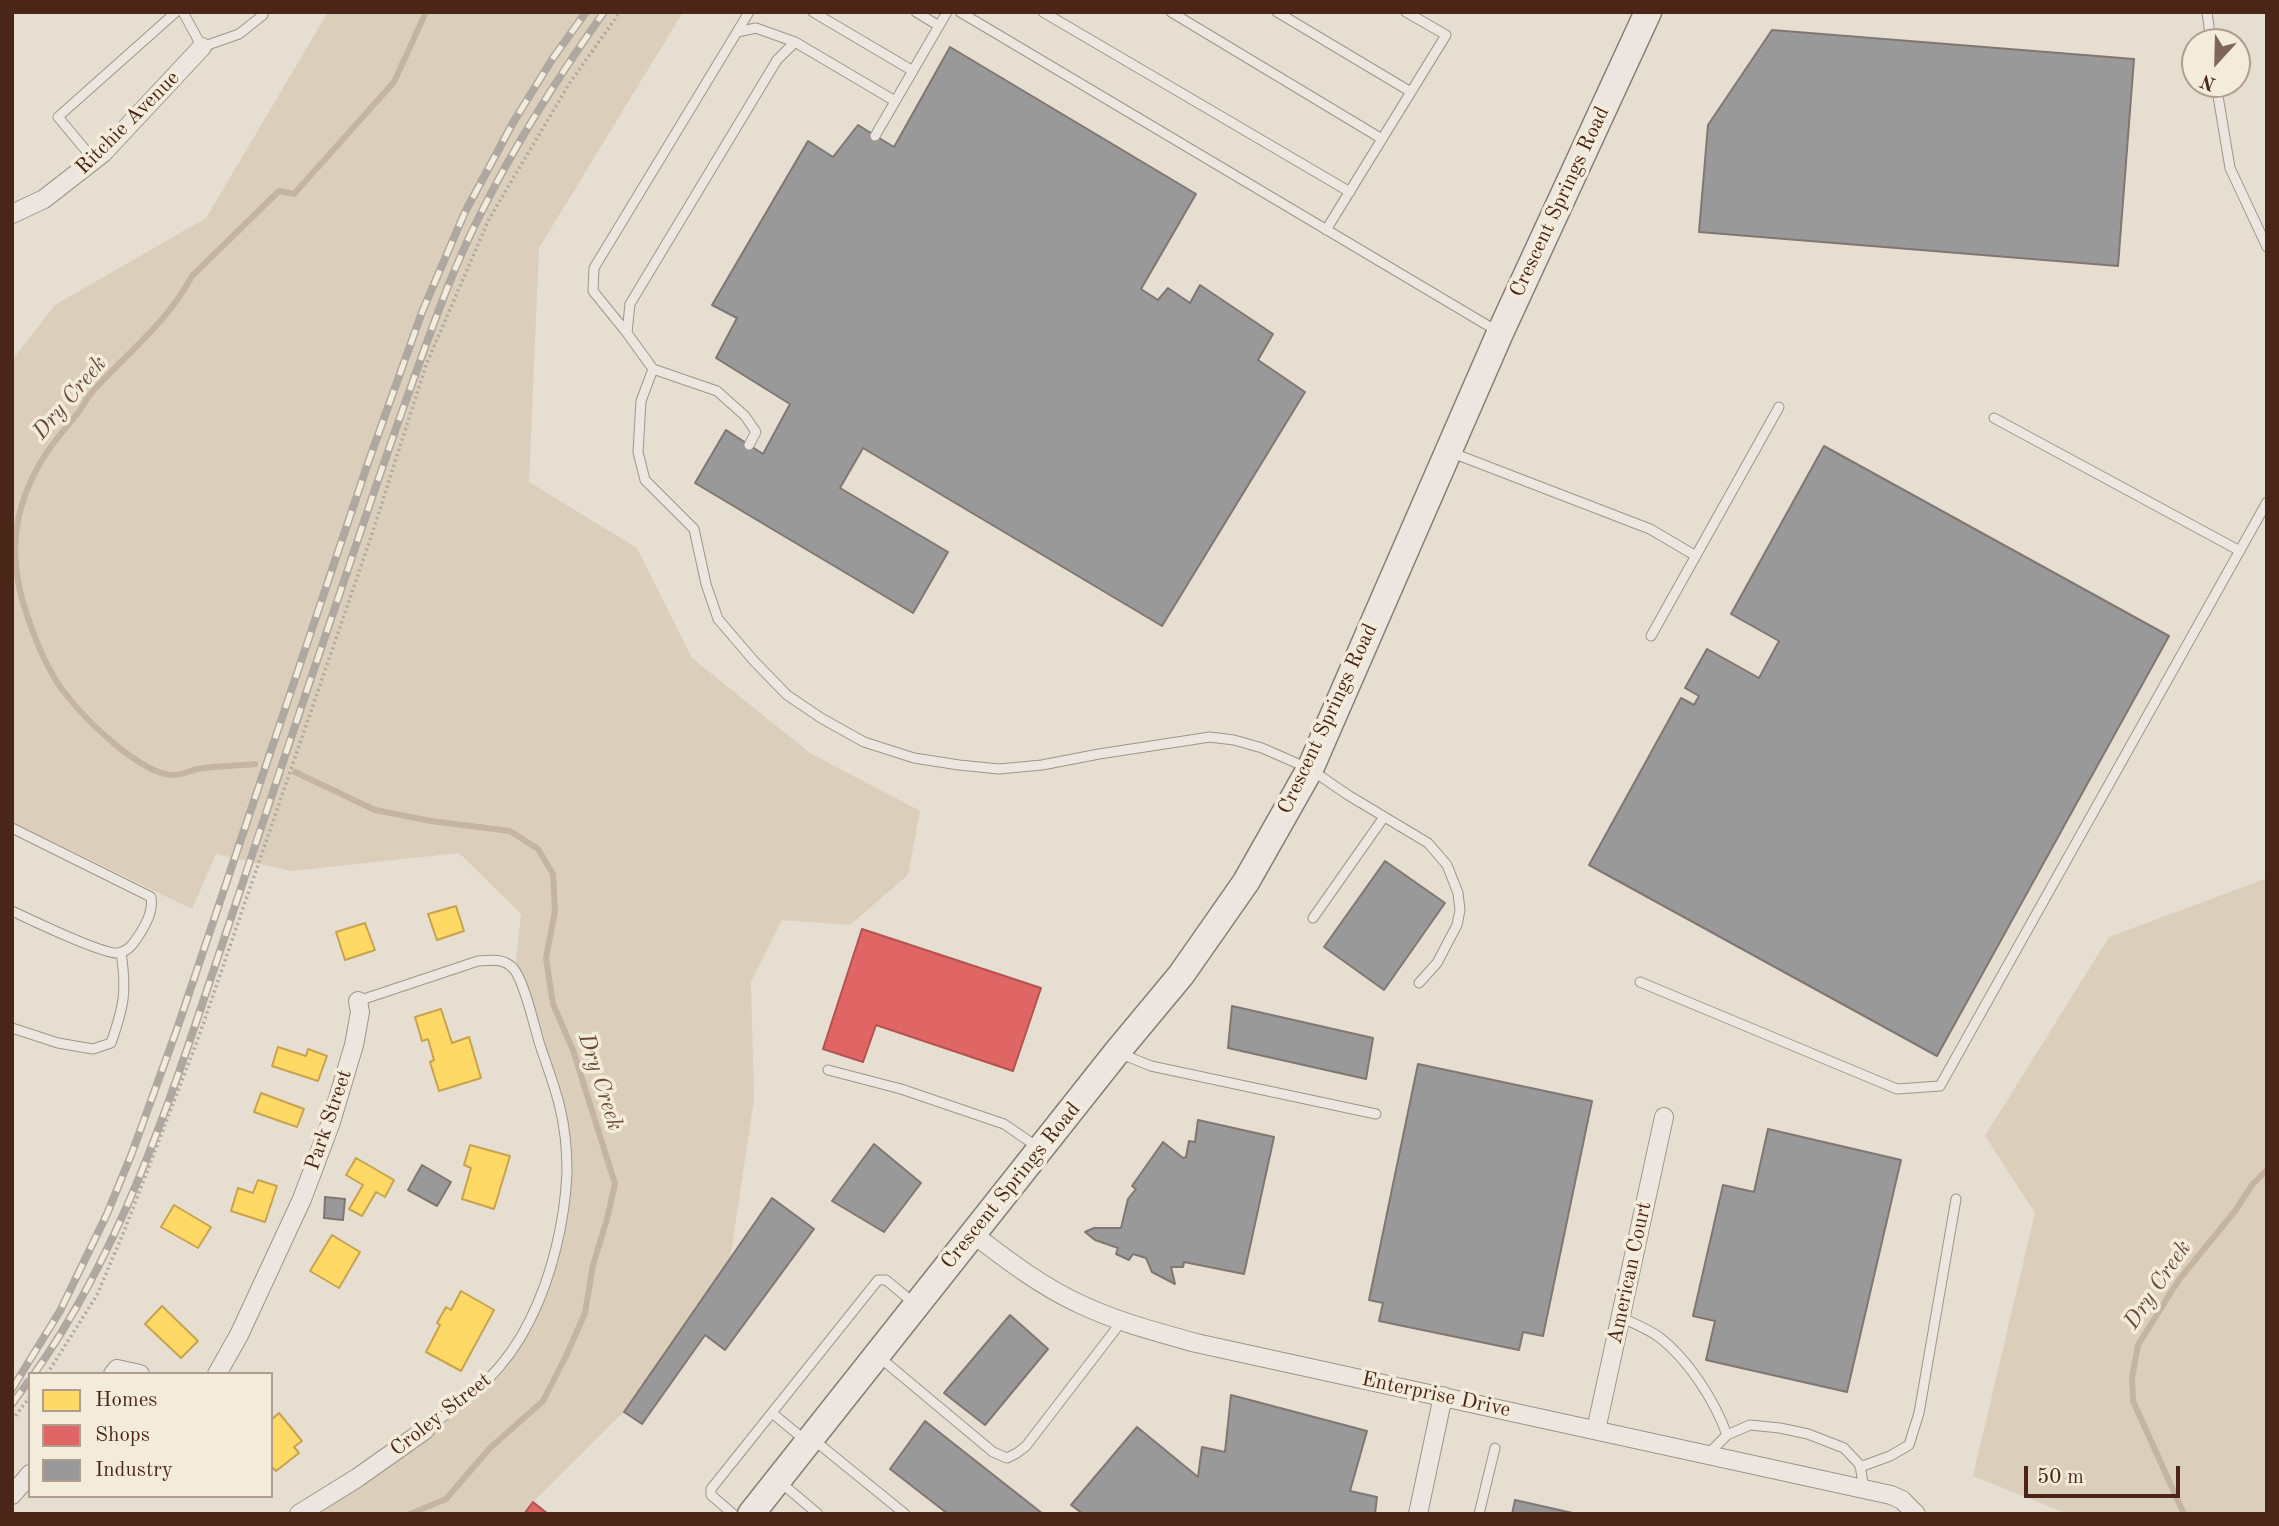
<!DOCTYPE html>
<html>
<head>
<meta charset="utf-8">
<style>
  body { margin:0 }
  #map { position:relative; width:2279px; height:1526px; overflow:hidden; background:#e6ded0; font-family:"Old Standard TT",serif }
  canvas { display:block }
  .frame { position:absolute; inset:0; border:14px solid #492618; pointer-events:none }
  .legend { position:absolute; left:28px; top:1372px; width:245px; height:126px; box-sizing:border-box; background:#f4ecdb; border:2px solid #b09d8d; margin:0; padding:9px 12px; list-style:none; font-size:21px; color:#492618 }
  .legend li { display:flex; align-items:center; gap:14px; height:35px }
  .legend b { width:35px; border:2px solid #b09d8d }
  .north { position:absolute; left:2181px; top:28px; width:70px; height:70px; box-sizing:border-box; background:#f4ecdb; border:2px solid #b09d8d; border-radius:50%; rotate:202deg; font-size:19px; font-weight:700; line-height:28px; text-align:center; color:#492618 }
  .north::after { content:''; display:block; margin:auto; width:24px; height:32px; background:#806658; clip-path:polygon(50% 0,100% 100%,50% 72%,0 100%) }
  .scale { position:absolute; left:2024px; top:1466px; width:156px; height:32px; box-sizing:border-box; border:4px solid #492618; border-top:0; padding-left:9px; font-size:21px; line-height:24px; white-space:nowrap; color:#492618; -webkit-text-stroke:5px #f4ecdb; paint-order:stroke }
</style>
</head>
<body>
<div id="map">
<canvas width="2279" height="1526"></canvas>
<div class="frame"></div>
<ul class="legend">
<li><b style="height:19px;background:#ffd966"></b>Homes</li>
<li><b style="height:19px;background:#e06666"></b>Shops</li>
<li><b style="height:19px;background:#999"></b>Industry</li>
</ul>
<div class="north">N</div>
<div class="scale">50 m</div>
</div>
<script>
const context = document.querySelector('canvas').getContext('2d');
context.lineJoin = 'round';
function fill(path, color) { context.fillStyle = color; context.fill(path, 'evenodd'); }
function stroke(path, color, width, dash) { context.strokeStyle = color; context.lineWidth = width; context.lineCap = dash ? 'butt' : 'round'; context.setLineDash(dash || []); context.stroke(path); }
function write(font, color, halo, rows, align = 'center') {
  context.font = font + ' "Old Standard TT",serif'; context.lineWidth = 7; context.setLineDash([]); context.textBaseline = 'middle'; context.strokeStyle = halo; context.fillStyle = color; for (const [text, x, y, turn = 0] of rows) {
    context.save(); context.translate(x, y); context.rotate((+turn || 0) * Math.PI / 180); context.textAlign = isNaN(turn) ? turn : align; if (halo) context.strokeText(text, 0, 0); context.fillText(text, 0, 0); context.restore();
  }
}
fill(new Path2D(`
  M328,12h355l-144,236 -10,234 108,66 55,110 118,95 110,58 -12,64 -58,50 -68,-5 -31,62 3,118 -24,159 -106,153 -91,90 -9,12h-225l190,-134 42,-61 28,-87 6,-94 -50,-168 6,-56 -62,-61 -167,18 -76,-17 -24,55 -180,-87v-462l43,-55 151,-87z
  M2267,878v636h-199l-95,-38 62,-263 -50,-77 124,-199z`), '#dbcfbb');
const homes = new Path2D(`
  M456,906l8,25 -27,9 -9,-26z
  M365,923l10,27 -30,10 -9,-28z
  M441,1009l11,34 17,-6 12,41 -42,13 -9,-29 4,-2 -6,-21 -6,2 -7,-24z
  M278,1047l28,9 2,-7 19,7 -9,25 -46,-15z
  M261,1093l43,16 -7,18 -43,-15z
  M470,1145l40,11 -16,53 -32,-10 9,-31 -7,-3z
  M356,1158l38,22 -9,17 -9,-5 -14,24 -13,-7 14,-24 -17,-10z
  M258,1180l19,6 -12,36 -34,-11 7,-23 15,5z
  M174,1205l37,22 -13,21 -37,-21z
  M332,1235l28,17 -21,36 -29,-17z
  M461,1291l33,19 -33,61 -35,-19 14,-27 -3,-2 9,-16 5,3z
  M162,1306l36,35 -17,17 -36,-34z
  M279,1413l23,28 -8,6 5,6 -23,18 -5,-5v-46z`);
fill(homes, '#ffd966');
stroke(homes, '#c8a34f', 2);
const shops = new Path2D(`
  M862,929l179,59 -28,83 -137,-46 -13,37 -40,-13z
  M533,1502l15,12h-24z`);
fill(shops, '#e06666');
stroke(shops, '#b3534f', 2);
const industry = new Path2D(`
  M1772,30l362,29 -16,207 -419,-34 9,-107z
  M950,47l246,147 -55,95 17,11 10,-12 22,15 10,-18 73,49 -15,26 47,32 -143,234 -299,-178 -23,40 108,64 -35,61 -218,-130 31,-53 37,24 27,-50 -74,-46 21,-40 -25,-13 96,-164 25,16 25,-32 36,22z
  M1824,446l345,190 -232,420 -348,-191 92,-167 13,7 5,-9 -14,-8 22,-39 52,29 20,-37 -48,-27z
  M1385,861l60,42 -61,87 -60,-43z
  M1232,1006l141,32 -7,41 -138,-31z
  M1418,1064l174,37 -49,235 -20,-4 -4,18 -140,-29 4,-18 -14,-3z
  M1198,1120l76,17 -30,137 -60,-12 -1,5h-12l4,17 -23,-12 -6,-14 -13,-4 -4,6 -13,-6 2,-6 -23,-8 -10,-8 9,-4h27l7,-29 8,-10 -4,-3 31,-44 20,16 3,-1 3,-16 6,1z
  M1768,1129l133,31 -54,232 -141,-32 9,-39 -22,-5 30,-131 31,7z
  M874,1144l47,39 -37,49 -52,-31z
  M422,1165l29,17 -14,24 -29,-16z
  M325,1197l20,2 -2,21 -19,-2z
  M772,1198l42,31 -89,121 -20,-15 -63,89 -18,-12z
  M1010,1315l38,34 -63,76 -41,-32z
  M1231,1395l136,36 -17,60 27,6 -2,17h-292l-12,-9 66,-78 61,50 4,-30 23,5z
  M925,1421l118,93h-95l-58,-45z
  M1515,1500l62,14h-65z`);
fill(industry, '#999');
stroke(industry, '#817672', 2);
stroke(new Path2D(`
  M255,764c-19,2 -39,2 -58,5 -8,2 -17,7 -25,6 -32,-2 -84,-53 -104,-78 -20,-24 -32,-55 -42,-85 -18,-54 -14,-102 16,-152 10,-17 23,-31 35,-46 6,-7 9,-15 15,-22 34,-38 76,-70 100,-116l87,-85 15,3 100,-112 32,-70
  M295,772l80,38 56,11 79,10 28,18 15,25 2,37 -9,47 7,46 20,46 42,134 -8,35 -14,46 -8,48 -19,43 -23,45 -53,47 -44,51 -36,15
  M2184,1514l-51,-113 -1,-23 6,-33 40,-64 57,-70 17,-26 15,-15`), '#c4b4a0', 6);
const lane = new Path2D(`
  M183,12l19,35 37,-13 24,-19
  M813,12l100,59
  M916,12l23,14
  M960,12l537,319
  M1043,12l307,180
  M1171,12l211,127
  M1277,12l134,80
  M2207,12l4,30
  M737,32l12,-20
  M2216,84l14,84 37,79
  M875,136l72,-124
  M94,160l-36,-43 118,-105
  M1326,230l120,-195 -40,-23
  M627,333l-34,-42 1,-23 143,-236 19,-4 39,14
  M653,369l-12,32 -3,51 7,28 49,49 12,55 12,35 36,42 33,34 34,23 43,24 50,16 45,7 40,4 43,-4 57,-11 111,-17 24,3 28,8 48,21 38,26 80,48 19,22 11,28 2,17 -3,15 -20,38 -18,20
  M1994,418l246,133
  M749,445l7,-13 -11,-16 -28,-25 -64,-22 -26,-36 3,-29 147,-244 18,-18 100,59
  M1450,452l200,77 46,27
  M1651,636l128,-229
  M12,828l139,69c2,13 -3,23 -10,35 -6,9 -11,19 -23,21 -14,2 -89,-34 -106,-42
  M1313,918l71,-101
  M1640,982l257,107 43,-3 327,-584
  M358,1001l120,-40c13,-1 25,-3 35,7 11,12 21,57 26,74 7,22 16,44 21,66 5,20 7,43 7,64 -2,49 -15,104 -37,148 -26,53 -59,76 -105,110
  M12,1028l46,15 35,6 18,-6c13,-37 16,-52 10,-91
  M1119,1053l32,13 225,48
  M828,1070l73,19 103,35 35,24
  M1620,1317c13,6 28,12 39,20 29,22 56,64 68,98
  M878,1356l115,96 14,6 10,-5 9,-7 96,-125
  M772,1413l34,28
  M814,1440l91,74
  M1708,1454l19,-19 23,-10 30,3 28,6 36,14 16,17 4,24
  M1860,1467l30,-11 19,-11 10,-32 37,-214
  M779,1481l39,33
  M733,1514l-22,-19v-6l167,-209h8l29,24
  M1479,1514l16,-66`);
const street = new Path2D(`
  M12,214l32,-15 59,-46 99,-106
  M973,1234c34,26 69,53 109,71 36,17 75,27 114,38l695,152 11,5 14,14
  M113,1374l4,-5 23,5
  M217,1374l22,-39 63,-136 29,-77 23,-77 6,-33 -2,-11
  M1596,1430l68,-313
  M12,1495l18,-21
  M299,1514l58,-36 68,-48
  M1418,1514l25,-118`);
const secondary = new Path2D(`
  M751,1514l366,-462 64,-77 65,-93 64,-113 190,-436 148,-321`);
stroke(lane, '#9e958b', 11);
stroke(street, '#9e958b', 20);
stroke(secondary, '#877d74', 29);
stroke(new Path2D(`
  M47,1374l50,-79 28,-66 74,-193 172,-499 55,-172 63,-146 80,-135 51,-72
  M12,1420l18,-23`), '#afa8a0', 3.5, [2, 3.5]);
stroke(lane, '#ebe7e0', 9);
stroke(street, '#ebe7e0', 18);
stroke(secondary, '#ebe7e0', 26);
const rail = new Path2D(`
  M34,1374c92,-130 140,-286 190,-435 40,-121 80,-241 121,-361 22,-66 44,-131 68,-197 20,-56 40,-113 67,-166 35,-71 78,-138 124,-203
  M12,1389l48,-78 47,-97 25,-61 45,-124 191,-566 54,-151 43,-100 49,-91 39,-63 33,-46
  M12,1404l16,-22`);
stroke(rail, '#afa8a0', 8);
stroke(rail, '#f4ecdb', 5, [16]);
write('21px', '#492618', '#f4ecdb', [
  ["Ritchie Avenue",128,123,-45],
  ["Crescent Springs Road",1560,202,-65],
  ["Crescent Springs Road",1328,719,-65],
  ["Park Street",329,1120,-71],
  ["Crescent Springs Road",1011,1186,-51],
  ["American Court",1630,1273,-78],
  ["Enterprise Drive",1436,1395,12],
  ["Croley Street",441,1415,-38]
]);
write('italic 23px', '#6a4b3b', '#f4ecdb', [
  ["Dry Creek",70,398,-50],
  ["Dry Creek",600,1082,72],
  ["Dry Creek",2158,1285,-56]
]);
</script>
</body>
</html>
